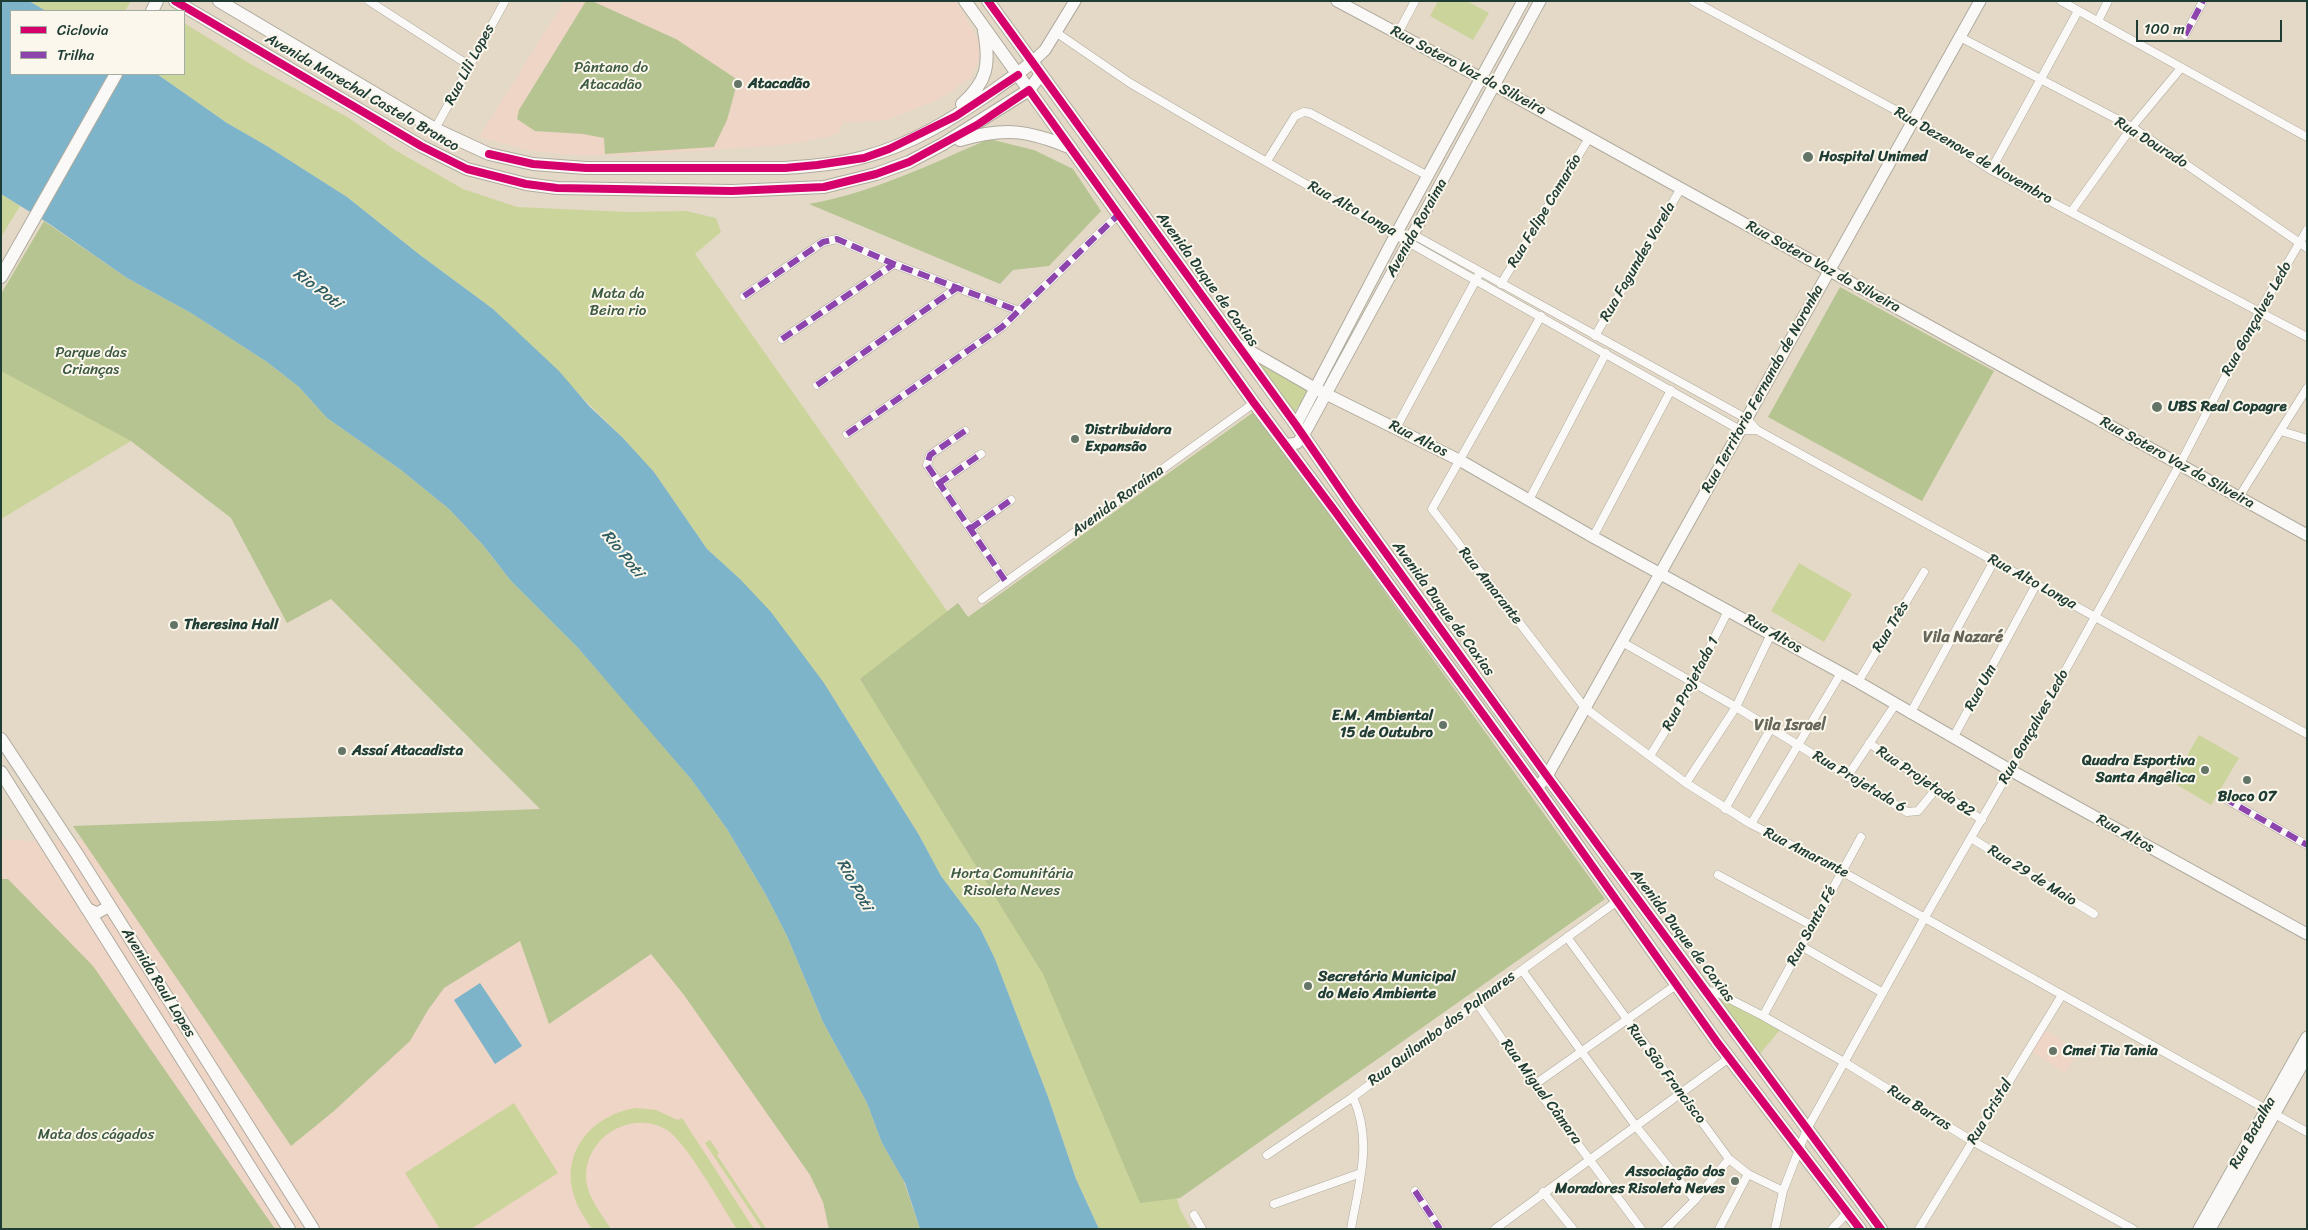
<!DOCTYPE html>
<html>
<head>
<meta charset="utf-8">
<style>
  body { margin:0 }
  #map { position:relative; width:2308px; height:1230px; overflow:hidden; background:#e4d9c7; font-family:Sriracha,sans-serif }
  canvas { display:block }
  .frame { position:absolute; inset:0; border:2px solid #1f3d34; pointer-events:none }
  .legend { position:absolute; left:10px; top:10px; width:175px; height:65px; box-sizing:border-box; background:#fbf7ec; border:1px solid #a3ada2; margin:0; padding:6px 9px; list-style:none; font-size:15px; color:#1f3d34 }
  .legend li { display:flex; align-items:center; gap:10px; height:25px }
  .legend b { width:25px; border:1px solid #a3ada2 }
  .scale { position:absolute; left:2136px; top:20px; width:146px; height:22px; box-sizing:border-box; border:2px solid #1f3d34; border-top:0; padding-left:6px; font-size:15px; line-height:18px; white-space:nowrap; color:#1f3d34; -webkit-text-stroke:4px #fbf7ec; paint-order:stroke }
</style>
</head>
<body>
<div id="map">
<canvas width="2308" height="1230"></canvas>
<div class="frame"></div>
<ul class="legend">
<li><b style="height:6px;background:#d6006c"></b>Ciclovia</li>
<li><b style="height:6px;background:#8e44ad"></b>Trilha</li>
</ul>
<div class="scale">100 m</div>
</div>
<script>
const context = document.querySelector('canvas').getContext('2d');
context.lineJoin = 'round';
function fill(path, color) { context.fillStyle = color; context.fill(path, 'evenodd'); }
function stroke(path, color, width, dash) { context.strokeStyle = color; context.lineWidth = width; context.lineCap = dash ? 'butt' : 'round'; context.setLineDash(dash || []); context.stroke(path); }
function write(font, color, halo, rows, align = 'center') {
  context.font = font + ' Sriracha,sans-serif'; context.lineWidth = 4; context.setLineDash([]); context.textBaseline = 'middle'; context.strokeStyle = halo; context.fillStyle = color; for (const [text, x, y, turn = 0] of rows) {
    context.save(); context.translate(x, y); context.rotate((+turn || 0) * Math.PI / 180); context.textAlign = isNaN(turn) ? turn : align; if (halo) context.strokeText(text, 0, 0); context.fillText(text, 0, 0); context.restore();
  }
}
fill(new Path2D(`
  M564,1h392l22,38 2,19 -9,20 -33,22 -51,20 -44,3 -5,10 -10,4 -44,8 -149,10h-64l-40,-4 -52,-14z
  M727,829l155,314 23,40 15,46h-919v-390l32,2z
  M2042,1028l36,24 -13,21 -37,-24z`), '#eed5c6');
fill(new Path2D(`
  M29,1h102l-6,10h-79z
  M1438,1h29l22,12 -16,27 -43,-24z
  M184,23l68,42 97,53 46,32 68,39 54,18 111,5 58,-1 30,7 5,14 -26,22 267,378 198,512 20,65 11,20h-92l-23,-50 -29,-85 -52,-135 -15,-31 -39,-52 -22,-41 -95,-152 -84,-104 -33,-30 -53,-77 -31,-34 -130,-129 -73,-54 -73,-58 -80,-51 -40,-23 -70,-49h27z
  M1,194l19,12 -19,31z
  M1,307l160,116 -160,96z
  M1252,359l58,29 -16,25z
  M1799,563l53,31 -28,48 -53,-31z
  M2199,735l40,23 -28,47 -39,-23z
  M1716,994l64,36 -21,25z
  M514,1103l44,70 -87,56h-31l-35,-56z
  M636,1108l20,2 22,10 4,-2 72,111h-17c-15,-23 -50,-86 -70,-99 -36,-21 -82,7 -81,48 1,19 15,35 25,51h-19c-7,-11 -15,-21 -18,-34 -14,-44 20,-81 62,-87z
  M710,1140l9,13 -2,2 48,72 3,2h-6l-57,-86z`), '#cbd49a');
fill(new Path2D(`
  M586,1h6l84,38 62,41 -11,40 -13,27 -109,7 -1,-16 -21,-4 -48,-3 -18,-12 2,-9z
  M989,139l45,11 39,19 28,42 -52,55 -36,4 -13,14 -191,-80c63,-11 122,-40 180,-65z
  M44,221l83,57 64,35 76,49 32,25 28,31 74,52 48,39 34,36 28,36 68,68 60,68 52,62 36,50 39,66 21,41 36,86 44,81 15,40 21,36 17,50h-91l-6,-27 -13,-27 -126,-180 -33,-41 -102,70 -29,-83 -76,47 -16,22 -18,31 -76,70 -43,35 -218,-320 467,-17 -209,-210 -44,24 -56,-105 -100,-77 -130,-70v-77z
  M1840,287l154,84 -72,130 -154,-84z
  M1255,411l350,488 -425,299 -40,5 -97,-229 -183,-295 98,-76 10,14z
  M1,879h7l85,87 182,263h-274z`), '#b6c492');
fill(new Path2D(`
  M1,1h28l17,10h-35v63h146l70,49 40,23 80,51 73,58 73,54 66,62 30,35 34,32 31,34 53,77 33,30 31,33 53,71 95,152 22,41 39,52 15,31 52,135 29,85 23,50h-179l-15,-46 -23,-40 -15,-40 -44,-81 -36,-86 -21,-41 -39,-66 -36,-50 -112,-130 -68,-68 -28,-36 -34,-36 -48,-39 -74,-52 -28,-31 -32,-25 -76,-49 -64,-35 -79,-55 -47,-29z
  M480,983l42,63 -27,18 -41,-64z`), '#7db4ca');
const street = new Path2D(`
  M369,1l101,65
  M1693,1l221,119 77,50 316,167
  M2061,1l246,136
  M2098,21l10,-20
  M1057,33l73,50 89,52 521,295h17
  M1398,33l17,-32
  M2185,35l18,-34
  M1960,37l172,90 175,121
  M435,129l70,-128
  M1267,161l28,-45 9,-4 6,1 118,63
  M1991,170l87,-159
  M2071,212l61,-85 49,-59
  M1396,234l18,1 333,184 10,11 550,304
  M1501,284l88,-146
  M744,296l79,-54 14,-3 57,25 125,47
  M1541,316l-109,193 153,199 101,75 65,41 90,47 466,261
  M1595,336l86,-148
  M782,339l112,-75
  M817,385l141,-98
  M1396,428l82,-152
  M965,431l-35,24 -3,10 79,117
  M2281,431l26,8
  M847,434l155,-107 117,-113
  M938,484l43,-30
  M2239,497l68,-109
  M1529,500l77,-147
  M970,529l41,-29
  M1593,537l78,-147
  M982,599l272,-196
  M1622,642l114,65 171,105 11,-1 18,-22
  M1858,682l66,-110
  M1910,714l84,-153
  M1953,738l83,-153
  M1869,743l113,77
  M1650,756l28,-46 50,-99
  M1847,777l48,-72
  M1686,783l50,-76 35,-73
  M2224,798l83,47
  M1725,809l46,-81
  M1751,824l90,-151
  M1971,838l123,76
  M1718,875l93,50
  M1567,937l162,222 19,15 35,17
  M1801,946l82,47
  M1522,970l113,155 60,75
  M1706,990l14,4 43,22 81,46 128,79 161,88
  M1477,1003l57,82 107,144
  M1763,1016l98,-179
  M1534,1085l142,-100
  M1267,1155l86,-58 169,-127 94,-68
  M1415,1191l25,38
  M1543,1192l30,37
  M1274,1204l87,-31
  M1194,1215l8,14
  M1351,1229c8,-47 22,-87 2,-132
  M1495,1229l234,-171
  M1666,1229l29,-29 34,-41
  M1719,1229l29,-55
  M1775,1229l8,-38 24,-62 118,-212 85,-147 170,-306 79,-152 48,-82
  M1832,1229l16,-17
  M1919,1229l143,-234`);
const secondary = new Path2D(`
  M1337,1l157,84 813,450
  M1032,62l13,-12 30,-49
  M1236,343l80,46 145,72 132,76 265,145 152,88 297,164
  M1296,425l100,-191 127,-233
  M1285,445l12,-2 6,-7 237,-435
  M1537,788l10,-12 433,-775
  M86,908l11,5 13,-7
  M2199,1229l108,-192
  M2210,1229l97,-173`);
const primary = new Path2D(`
  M175,1l246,145 46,23 59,15 31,4 175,3 92,-4 52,-13 33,-12 34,-18 86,-54 12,-16
  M219,1l216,128 54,25 44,10 53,4h199c26,-2 54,-4 79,-11 47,-12 90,-39 129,-66 13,-10 27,-18 39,-29
  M965,1l289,402 83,111 200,274 180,254 143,187
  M988,1l308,424 55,80 196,271 334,453
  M152,11l5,-10
  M962,104c26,-23 28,-40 22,-73
  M960,140c45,-13 68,-10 111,8
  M1,277l115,-203
  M1,739l76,115 236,375
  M1,772l288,457`);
stroke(street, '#afab9f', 9);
stroke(secondary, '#afab9f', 13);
stroke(primary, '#afab9f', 14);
stroke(street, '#fbf9f7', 8);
stroke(secondary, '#fbf9f7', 11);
stroke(primary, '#fbf9f7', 12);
stroke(new Path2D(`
  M2185,35l18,-34
  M744,296l79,-54 14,-3 57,25 125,47
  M782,339l112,-75
  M817,385l141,-98
  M965,431l-35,24 -3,10 79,117
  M847,434l155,-107 117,-113
  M938,484l43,-30
  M970,529l41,-29
  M2224,798l83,47
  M1415,1191l25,38`), '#8e44ad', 6, [12, 6]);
stroke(new Path2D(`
  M175,1l246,145 46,23 59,15 31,4 175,3 92,-4 52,-13 33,-12 68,-37 52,-35 225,313 83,111 200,274 180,254 143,187
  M988,1l308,424 55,80 196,271 334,453
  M489,154l44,10 53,4h199l32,-3 47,-7 25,-9 67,-33 62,-41`), '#d6006c', 8);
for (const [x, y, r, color] of [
  [738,84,5,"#647467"],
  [1808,157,6,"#647467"],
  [2157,407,6,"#647467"],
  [1075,439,5,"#647467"],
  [174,625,5,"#647467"],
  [1443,725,5,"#647467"],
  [342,751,5,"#647467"],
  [2205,770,5,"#647467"],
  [2247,780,5,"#647467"],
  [1308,986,5,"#647467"],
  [2053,1051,5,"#647467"],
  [1735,1181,5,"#647467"]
]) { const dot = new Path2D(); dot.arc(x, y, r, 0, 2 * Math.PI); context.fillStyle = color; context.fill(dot); stroke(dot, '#fbf7ec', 2); }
write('15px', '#1f3d34', '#fbf7ec', [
  ["Rua Lili Lopes",470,65,-62],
  ["Rua Sotero Vaz da Silveira",1468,71,28],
  ["Avenida Marechal Castelo Branco",362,93,30],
  ["Rua Dourado",2151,143,32],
  ["Rua Dezenove de Novembro",1973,156,30],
  ["Rua Alto Longa",1352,209,29],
  ["Rua Felipe Camarão",1545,211,-59],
  ["Avenida Roraima",1417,228,-61],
  ["Rua Fagundes Varela",1638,262,-60],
  ["Rua Sotero Vaz da Silveira",1823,267,29],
  ["Avenida Duque de Caxias",1207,280,54],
  ["Rua Gonçalves Ledo",2257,319,-61],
  ["Rua Territorio Fernando de Noronha",1763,389,-61],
  ["Rua Altos",1418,439,27],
  ["Rua Sotero Vaz da Silveira",2177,463,29],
  ["Avenida Roraíma",1118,501,-36],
  ["Rua Alto Longa",2032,582,29],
  ["Rua Amarante",1490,586,52],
  ["Avenida Duque de Caxias",1443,609,54],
  ["Rua Três",1891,627,-59],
  ["Rua Altos",1773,634,30],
  ["Rua Projetada 1",1691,684,-62],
  ["Rua Um",1981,688,-62],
  ["Rua Gonçalves Ledo",2034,727,-61],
  ["Rua Projetada 6",1859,782,31],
  ["Rua Projetada 82",1925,782,34],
  ["Rua Altos",2125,834,29],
  ["Rua Amarante",1806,853,27],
  ["Rua 29 de Maio",2032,876,32],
  ["Rua Santa Fé",1812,926,-62],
  ["Avenida Duque de Caxias",1682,936,53],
  ["Avenida Raul Lopes",158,983,58],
  ["Rua Quilombo dos Palmares",1442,1029,-37],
  ["Rua São Francisco",1666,1074,53],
  ["Rua Miguel Câmara",1541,1092,54],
  ["Rua Barras",1919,1108,32],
  ["Rua Cristal",1990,1112,-59],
  ["Rua Batalha",2253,1133,-61]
]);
write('15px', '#3d5a41', '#fbf7ec', [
  ["Pântano do",611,68],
  ["Atacadão",611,85],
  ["Mata da",618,294],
  ["Beira rio",618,311],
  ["Parque das",91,353],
  ["Crianças",91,370],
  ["Horta Comunitária",1012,874],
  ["Risoleta Neves",1012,891],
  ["Mata dos cágados",96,1135]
]);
write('bold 15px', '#1f3d34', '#fbf7ec', [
  ["Atacadão",748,84],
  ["Hospital Unimed",1819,157],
  ["UBS Real Copagre",2168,407],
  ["Distribuidora",1085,430],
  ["Expansão",1085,447],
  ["Theresina Hall",184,625],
  ["E.M. Ambiental",1433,716,"right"],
  ["15 de Outubro",1433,733,"right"],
  ["Assaí Atacadista",352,751],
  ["Quadra Esportiva",2195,761,"right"],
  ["Santa Angêlica",2195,778,"right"],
  ["Bloco 07",2247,797,"center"],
  ["Secretária Municipal",1318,977],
  ["do Meio Ambiente",1318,994],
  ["Cmei Tia Tania",2063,1051],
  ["Associação dos",1725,1172,"right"],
  ["Moradores Risoleta Neves",1725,1189,"right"]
], 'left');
write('italic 16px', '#2e5c62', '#fbf7ec', [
  ["Rio Poti",317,289,37],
  ["Rio Poti",622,554,51],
  ["Rio Poti",854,885,61]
]);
write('bold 16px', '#656659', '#fbf7ec', [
  ["Vila Nazaré",1963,638],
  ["Vila Israel",1790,726]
]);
</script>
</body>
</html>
